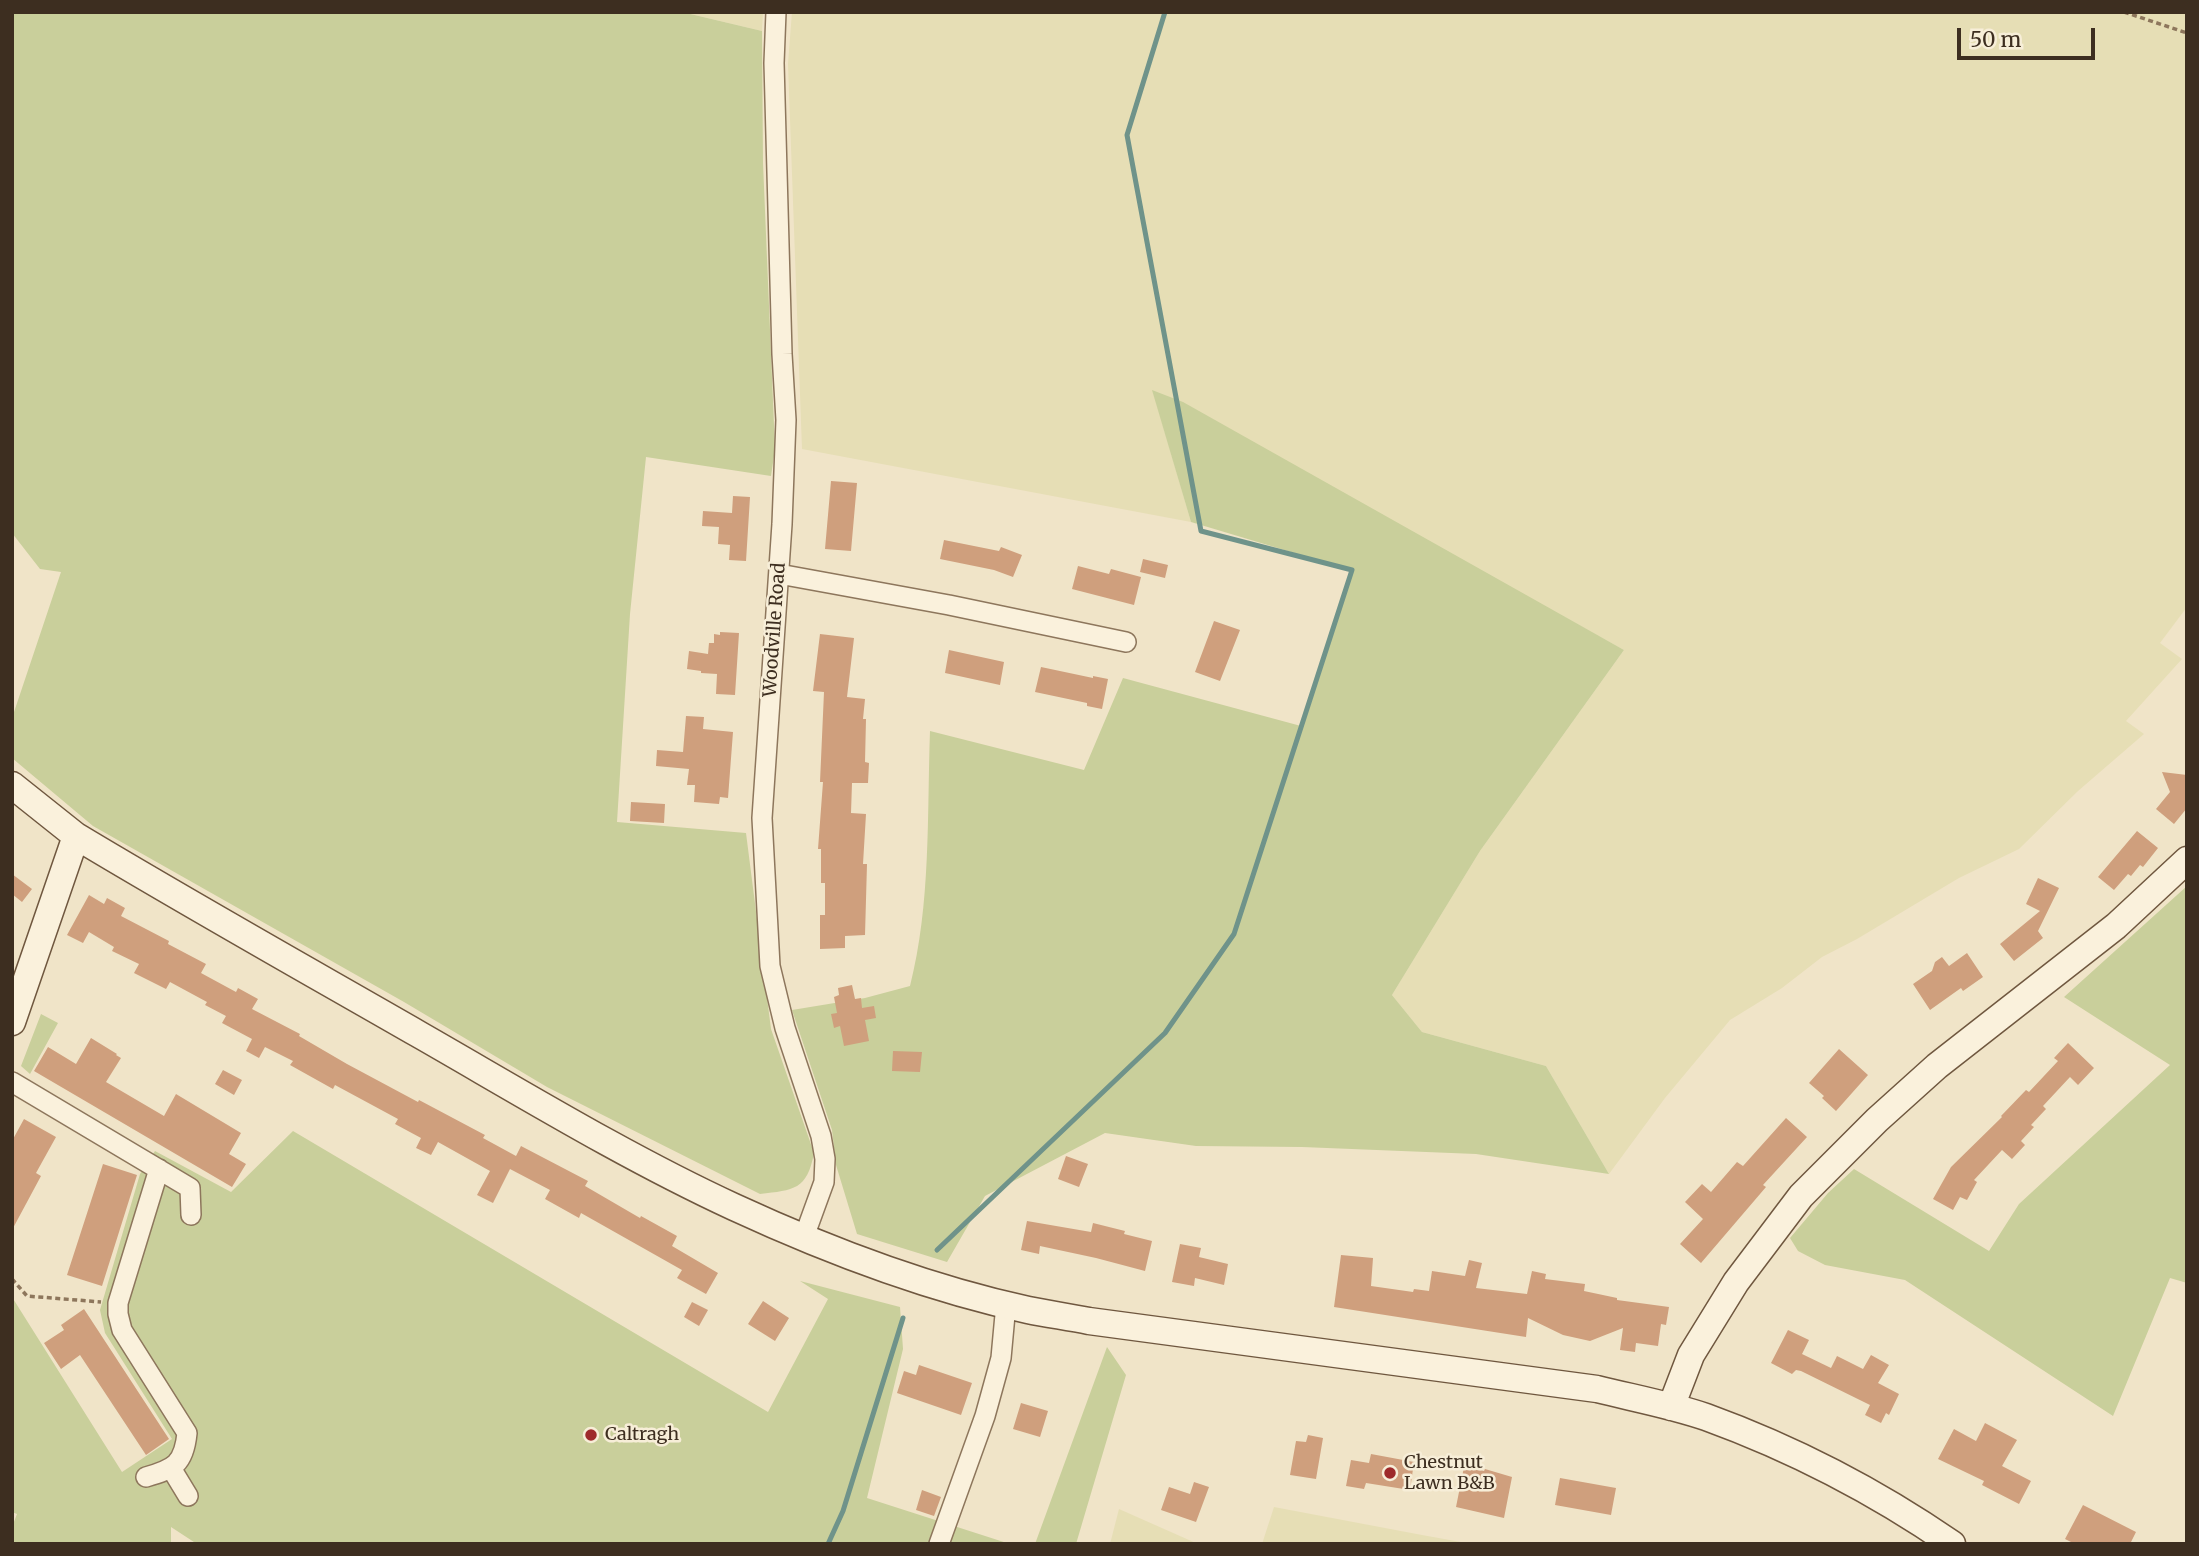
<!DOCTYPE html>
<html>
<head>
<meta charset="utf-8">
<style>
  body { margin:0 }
  #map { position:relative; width:2199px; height:1556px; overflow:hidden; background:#f0e4c8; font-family:Merriweather,serif }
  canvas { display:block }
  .frame { position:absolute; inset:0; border:14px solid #3d2e20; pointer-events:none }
  .scale { position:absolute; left:1957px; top:28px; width:138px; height:32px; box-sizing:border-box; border:4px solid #3d2e20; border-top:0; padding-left:9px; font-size:21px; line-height:24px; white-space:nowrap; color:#3d2e20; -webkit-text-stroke:5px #f7eed8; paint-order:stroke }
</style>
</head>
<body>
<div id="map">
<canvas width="2199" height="1556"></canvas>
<div class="frame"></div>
<div class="scale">50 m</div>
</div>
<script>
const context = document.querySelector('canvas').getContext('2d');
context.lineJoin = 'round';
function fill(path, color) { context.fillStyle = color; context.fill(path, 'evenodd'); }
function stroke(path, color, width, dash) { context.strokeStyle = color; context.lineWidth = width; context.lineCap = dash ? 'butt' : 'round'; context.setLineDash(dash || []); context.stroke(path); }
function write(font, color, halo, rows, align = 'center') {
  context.font = font + ' Merriweather,serif'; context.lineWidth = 5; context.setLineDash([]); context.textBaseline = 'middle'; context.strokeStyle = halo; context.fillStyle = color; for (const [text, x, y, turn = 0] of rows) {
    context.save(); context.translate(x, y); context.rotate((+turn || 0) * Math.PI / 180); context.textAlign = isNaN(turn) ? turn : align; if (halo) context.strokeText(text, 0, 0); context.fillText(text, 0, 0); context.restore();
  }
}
fill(new Path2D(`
  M682,12h81l-1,19z
  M792,12h1395v595l-27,36 22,16 -56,62 18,13 -66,57 -59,58 -60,29 -102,61 -35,18 -40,31 -52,32 -65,78 -56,76 -63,-108 -124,-34 -30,-37 88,-144 144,-201 -471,-259 38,131 -389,-73 -14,-385z
  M1274,1507l148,28 50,9h-210z
  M1119,1509l79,35h-88z`), '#e6deb5');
fill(new Path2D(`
  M12,12h670l80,19 1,132 12,286 -4,27 -125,-19 -16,157 -13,208 129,11 25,196 43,124c-7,37 -20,37 -54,41l-213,-107 -143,-85 -311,-176 -81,-68v-40l49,-146 -21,-3 -28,-36z
  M1152,390l31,12 441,248 -144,201 -88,144 30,37 124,34 63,108 -133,-20 -174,-7 -106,-1 -91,-13 -120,63 -38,66 -90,-28 -21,-69 -4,-35 -40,-120 73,-12 45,-12c21,-82 17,-170 20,-255l154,39 39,-92 178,48 50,-156 -160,-48z
  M2187,886v397l-17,-5 -57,138 -208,-136 -80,-15 -27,-14 -8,-13 38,-45 26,-24 135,82 30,-47 151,-139 -106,-68z
  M41,1014l17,9 -28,51 -9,-8z
  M293,1131l475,281 60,-113 -28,-18 100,26 3,42 -36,149 143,46h-813l-26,-17v17h-159v-17l5,-13 -5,-2v-215l110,175 50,-33 -67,-106 -5,-23 40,-136 15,-23 76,41z
  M1107,1347l19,28 -50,169h-41z`), '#c9cf9b');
stroke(new Path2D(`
  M937,1250l228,-217 69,-99 118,-364 -151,-39 -74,-396 38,-123
  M828,1544l15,-33 60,-193`), '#6f938a', 5);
fill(new Path2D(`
  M831,481l26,2 -6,68 -26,-2z
  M733,496l17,1 -4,64 -17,-1 1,-15 -12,-1 1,-17 -17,-1 1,-15 29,2z
  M944,540l55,11 2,-4 21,8 -9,22 -19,-7 -54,-11z
  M1143,559l25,6 -3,13 -25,-6z
  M1078,566l31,8 2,-5 30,8 -7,28 -62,-16z
  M1214,621l26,9 -20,51 -25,-9z
  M720,632l19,1 -4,62 -19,-1 1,-20 -16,-1v-2l-14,-2 2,-18 19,3 1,-11h5v-9l6,1z
  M820,634l34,4 -7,59 18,2 -2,20h3l-1,43 4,1 -1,20h-16l-1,30 15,1 -3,50h4l-2,71 -20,1v12l-25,1v-34h5v-32h-4v-34h-3l5,-67h-3l4,-90 -11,-1z
  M949,650l55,12 -4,23 -55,-12z
  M1041,667l52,11v-2l15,3 -6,30 -15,-3v-3l-52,-11z
  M686,716l18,1 -1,12 30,3 -5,66 -8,-1 -1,7 -25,-2 1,-17h-8l2,-16 -33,-3 1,-16 26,2z
  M2162,772l25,3v33l-13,16 -18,-15 14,-17z
  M631,802l34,2 -1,19 -34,-2z
  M2137,831l21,17 -15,19 -3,-2 -9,11 -3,-2 -14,16 -16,-13z
  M12,874l20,15 -10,13 -10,-8z
  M2038,878l21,10 -21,43 5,7 -29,23 -14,-17 40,-33 -14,-7z
  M89,895l15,9 3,-6 18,10 -4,8 48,25 -1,3 38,20 -5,9 35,19 2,-4 20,11 -6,10 48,25 -1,2 48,28 71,38 1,-2 66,35 -2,3 33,18 5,-10 67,35 -3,5 55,32 1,-2 36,20 -5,10 46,27 -12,21 -29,-16 5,-8 -101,-57 -2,5 -34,-19 5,-9 -40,-21 -17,34 -16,-8 13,-24 -52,-29 -7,13 -15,-7 5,-10 -26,-14 3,-5 -63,-34 -2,4 -43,-24 3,-4 -28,-14 -6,11 -13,-7 6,-12 -30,-16 4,-7 -21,-11 2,-3 -37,-20 -4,7 -32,-16 5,-9 -27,-13 2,-4 -25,-15 -6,11 -16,-8z
  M1967,953l16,24 -20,14 -2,-3 -31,22 -17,-26 19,-13 3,-9 7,-5 7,9z
  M852,985l3,14 6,-1 1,10 12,-2 2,12 -11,2 4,21 -25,5 -4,-20 -6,2 -3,-14 6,-1 -3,-16 5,-2 -1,-7z
  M91,1038l26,16 -1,1 5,3 -15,24 58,34 12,-22 65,39 -12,21 17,10 -14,23 -198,-116 14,-24 28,17z
  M2068,1043l26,25 -16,17 -8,-8 -27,29 3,3 -15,16 3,2 -13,14 4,4 -13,14 -10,-9 -28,30 3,2 -10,18 -7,-3 -7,13 -20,-11 18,-32 51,-50 -1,-1 25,-26 3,2 29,-31 -4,-3z
  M1839,1049l29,26 -32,36 -14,-13 2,-2 -15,-13z
  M893,1051l29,1 -2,20 -28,-1z
  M223,1070l19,10 -8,15 -19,-11z
  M1786,1118l21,19 -44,48 3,2 -65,76 -21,-19 23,-25 -18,-17 17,-18 9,8 26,-30 6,4z
  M24,1119l32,18 -20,36 5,3 -29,54v-89z
  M1066,1156l22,8 -9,23 -21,-8z
  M103,1164l34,11 -35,111 -35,-11z
  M1027,1221l64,11 2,-9 32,8 -1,3 28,7 -7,30 -49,-13 -56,-12 -1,8 -18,-4z
  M1180,1244l21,4 -2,9 29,7 -4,21 -29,-7 -1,8 -22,-4z
  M1341,1255l32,3 -2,28 42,6 1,-3 15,2 3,-20 33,5 4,-16 13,3 -6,25 51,6 5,-23 14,3 -1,5 40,5 -1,7 33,7v2l52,7 -3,18 -5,-1 -3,22 -22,-3 -1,9 -15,-2 3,-22 -33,13 -27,-6 -35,-17 -2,19 -192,-30z
  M763,1301l26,17 -14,23 -27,-17z
  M692,1302l16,8 -9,16 -15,-9z
  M84,1309l85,130 -23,16 -66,-100 -19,14 -17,-26 20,-13 -3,-5z
  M1788,1330l21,10 -7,14 29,14 6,-12 26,13 8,-14 18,10 -11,18 21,11 -10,21 -3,-2 -5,10 -16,-8 5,-10 -69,-34 -5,-1 -4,4 -21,-11z
  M919,1365l53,18 -11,32 -64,-22 7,-22 12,4z
  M1021,1403l27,8 -8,26 -27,-8z
  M1985,1423l32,17 -15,26 29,15 -12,23 -37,-19 2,-4 -46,-22 16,-30 22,12z
  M1308,1435l15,3 -7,41 -26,-4 6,-34 10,1z
  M1371,1454l43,8 -4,28 -44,-7 -2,6 -18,-3 5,-26 18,3z
  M1464,1467l20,4 1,-2 27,8 -8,41 -48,-11z
  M1560,1478l56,10 -5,27 -56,-10z
  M1194,1482l15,5 -13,35 -35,-12 8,-23 21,7z
  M922,1490l19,7 -7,19 -18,-6z
  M2083,1505l53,27 -6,12h-55l-10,-5z`), '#cf9f7d');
const street = new Path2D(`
  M776,12l-2,51 8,291 4,66 -4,104 -20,294 8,148 15,62 36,108 4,23 -1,23 -20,55
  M779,574l170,31 177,37
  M12,1082l178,106 1,27
  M171,1468l17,28
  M146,1477c28,-8 38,-13 41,-44l-65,-103 -4,-16v-11l41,-134
  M939,1544l46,-128 16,-58 5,-54`);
const secondary = new Path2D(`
  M12,785l64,51c113,68 229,133 344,199 103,59 206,122 314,172 93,43 193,81 294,103 20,4 41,7 61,11l508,68c36,9 74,16 109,28 88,32 169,74 246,127
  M12,1022l64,-186
  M1671,1407l20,-52 45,-73 65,-86 76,-76 60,-54 179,-140 71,-66`);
stroke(street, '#8d765c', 22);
stroke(secondary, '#6f573f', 29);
stroke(new Path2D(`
  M2124,12l63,21
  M12,1279l15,17 74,6`), '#8d765c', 3.5, [5, 3.5]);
stroke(street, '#faf1dc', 19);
stroke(secondary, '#faf1dc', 26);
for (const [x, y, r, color] of [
  [591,1435,7,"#9e2a2b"],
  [1390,1473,7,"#9e2a2b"]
]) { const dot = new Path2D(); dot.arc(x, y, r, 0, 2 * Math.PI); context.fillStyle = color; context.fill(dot); stroke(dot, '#f7eed8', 2.5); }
write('18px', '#3d2e20', '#f7eed8', [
  ["Woodville Road",775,630,-86]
]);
write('18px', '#3d2e20', '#f7eed8', [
  ["Caltragh",605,1435],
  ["Chestnut",1404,1463],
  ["Lawn B&B",1404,1484]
], 'left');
</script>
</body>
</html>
